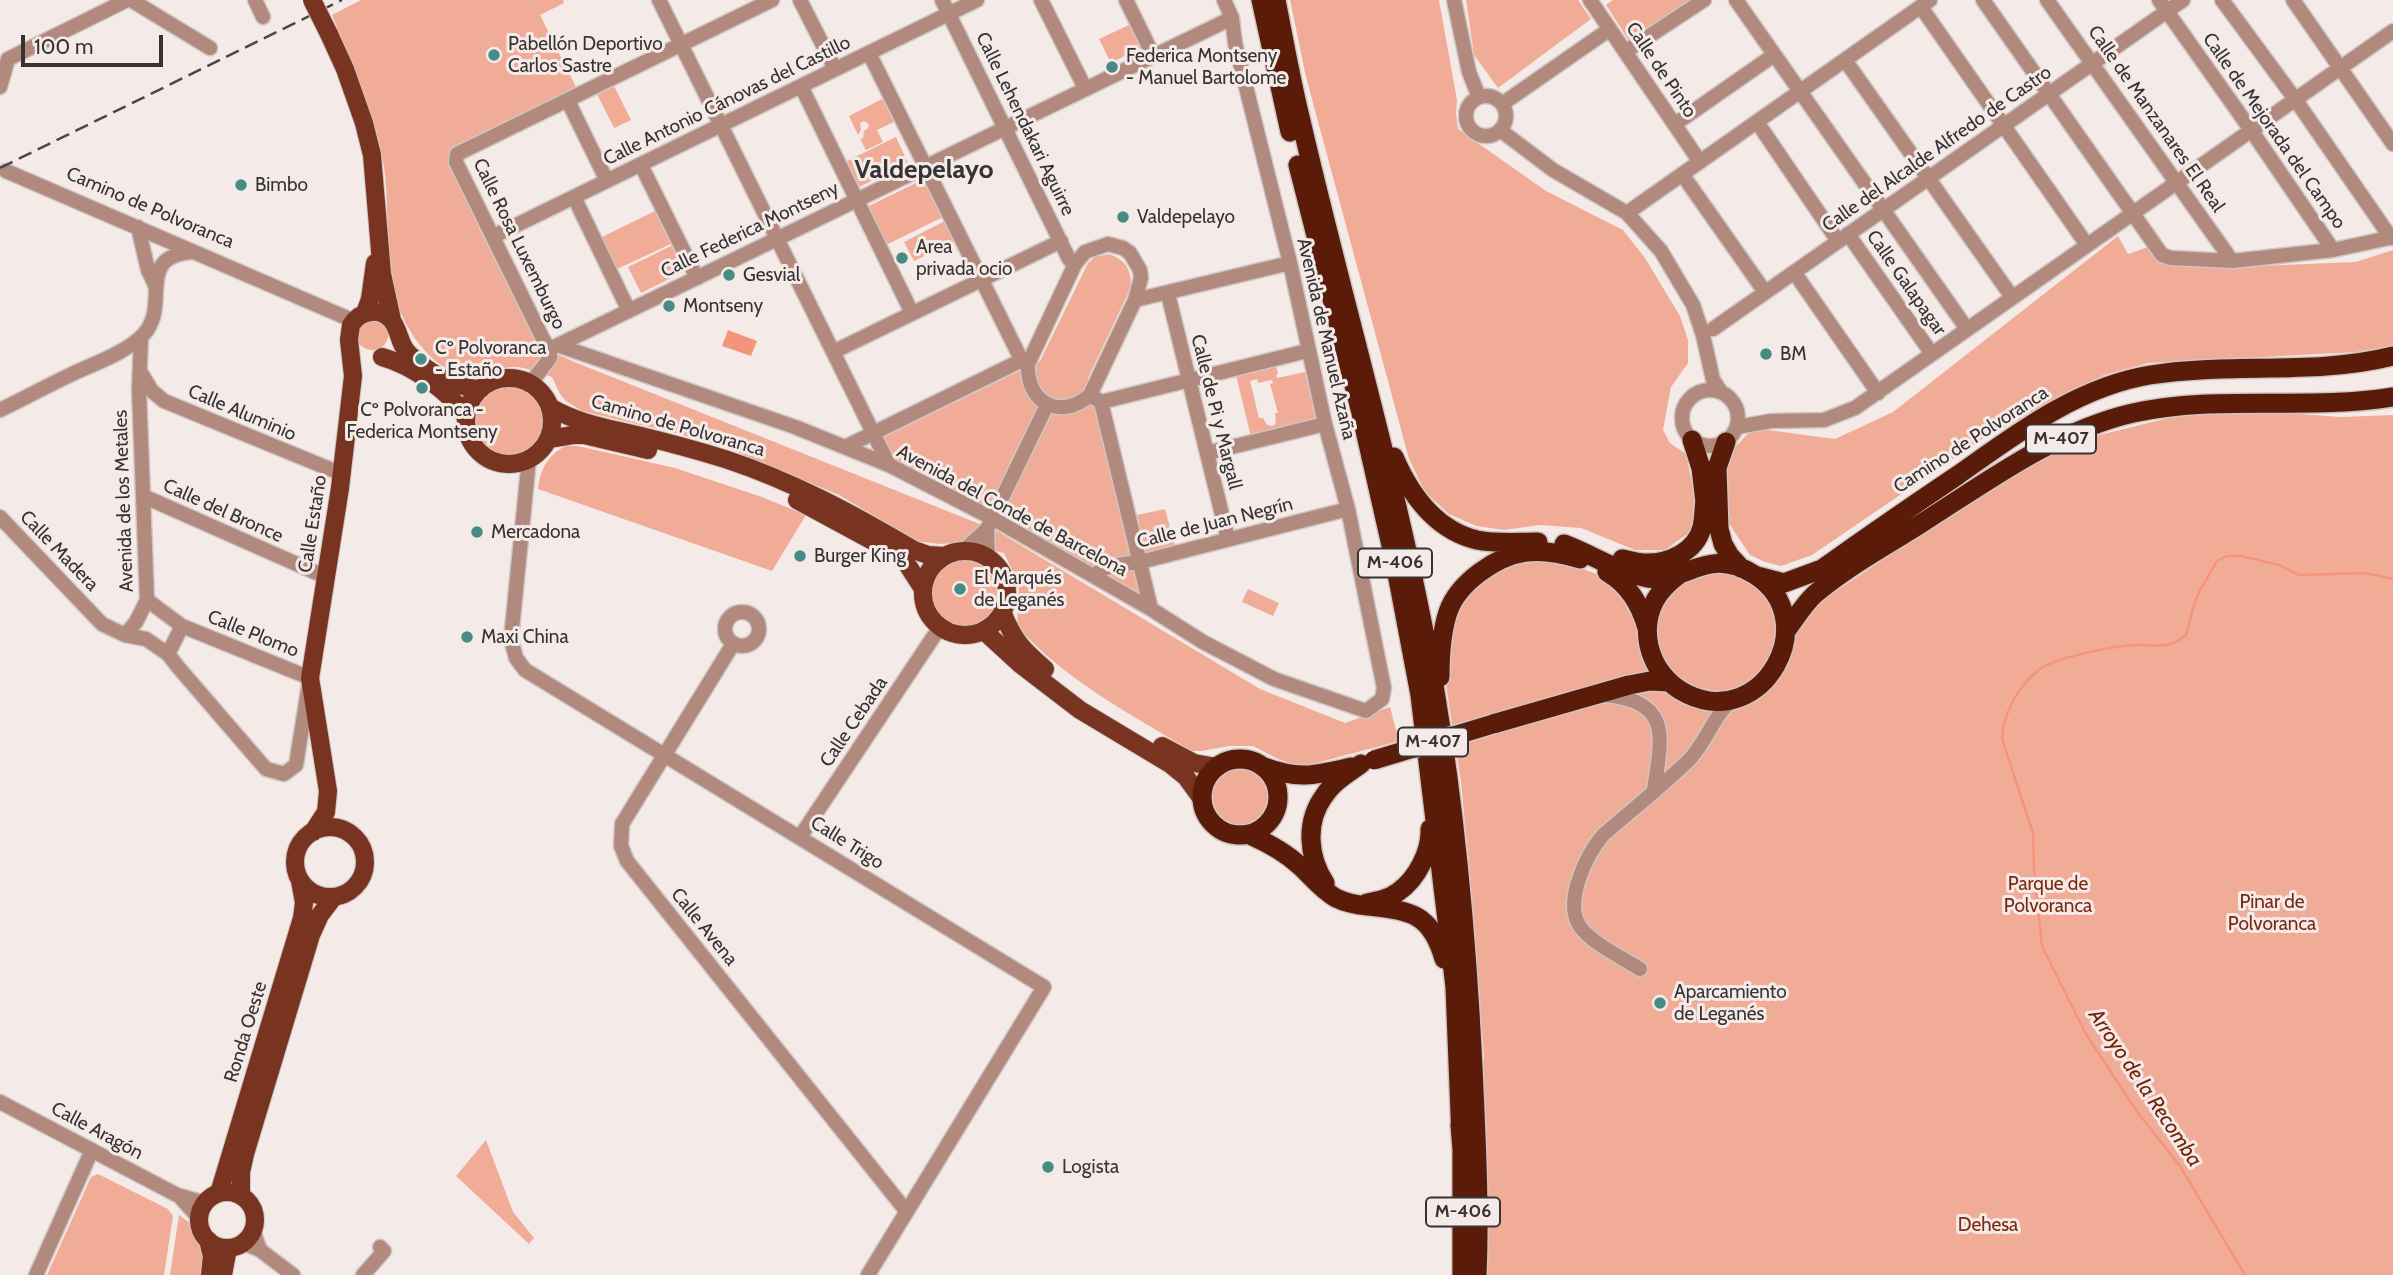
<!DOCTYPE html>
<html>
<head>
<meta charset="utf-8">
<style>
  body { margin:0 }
  #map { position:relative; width:2393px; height:1275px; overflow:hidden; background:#f4ebe9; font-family:Cabin,sans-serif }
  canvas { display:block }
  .scale { position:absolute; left:21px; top:35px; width:142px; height:32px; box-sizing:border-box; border:4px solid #373332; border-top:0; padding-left:9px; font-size:21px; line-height:24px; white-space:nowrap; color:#373332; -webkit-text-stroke:5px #f4ebe9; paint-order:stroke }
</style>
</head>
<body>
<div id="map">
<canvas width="2393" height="1275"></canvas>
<div class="scale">100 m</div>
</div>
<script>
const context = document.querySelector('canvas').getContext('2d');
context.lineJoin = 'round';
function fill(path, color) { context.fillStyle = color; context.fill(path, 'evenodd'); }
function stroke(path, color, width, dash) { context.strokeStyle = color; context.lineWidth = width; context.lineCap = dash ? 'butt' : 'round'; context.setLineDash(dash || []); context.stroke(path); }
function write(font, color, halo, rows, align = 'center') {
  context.font = font + ' Cabin,sans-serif'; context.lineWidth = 6; context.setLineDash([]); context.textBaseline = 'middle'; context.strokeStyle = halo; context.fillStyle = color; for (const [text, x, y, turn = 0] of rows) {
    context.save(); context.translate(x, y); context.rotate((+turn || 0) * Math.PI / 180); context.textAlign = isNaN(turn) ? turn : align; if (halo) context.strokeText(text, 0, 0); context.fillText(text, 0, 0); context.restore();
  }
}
fill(new Path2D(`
  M361,0h202l1,3 -24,12 36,72 -120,59c-7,5 -8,10 -7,19l88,180 35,16 425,170 263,158 85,34 45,-16 9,34 -98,26 -23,-8 -25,-13h-23l-29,5h-10c-60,-37 -127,-71 -174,-125l2,-42 -15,-31 -49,-10 -16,1 -22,-3 -78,-46 -109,-46 -51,-15 -97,-23 -16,-10 -6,-7 -8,-17c-14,-4 -27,-11 -41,-10 -17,1 -36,13 -52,8 -15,-6 -29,-17 -38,-29 -46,-57 -27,-119 -38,-185 -2,-12 -7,-24 -10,-36 -12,-38 -26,-74 -41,-110z
  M1290,0h149l18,100 -1,14 2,15 88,62 77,39 22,28 35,58 8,24v23l-17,24 -8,43 7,13 16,11 10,51 -6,27 -25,18h-30l-54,-22 -41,-3 -36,5 -28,-4 -27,-12 -24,-22 -16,-33 -103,-382z
  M1466,0h112l13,19 -93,69 -24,-33z
  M1613,0h80l-62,44 -25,-39z
  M1131,24l11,23 -31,16 -12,-24z
  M614,86l17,34 -17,8 -17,-34z
  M884,98l12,23 -19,9 6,12 -17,8 -6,-11 3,-1 1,-7 4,-3 1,-4 -5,-3 -4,2 1,7 -3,5 -9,-19z
  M896,137l12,26 -51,25 -12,-26z
  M924,179l19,38 -57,28 -19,-38z
  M657,210l16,33 -58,27 -15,-32z
  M945,221l10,20 -41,20 -10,-19z
  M2118,236l10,18 20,-7 17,16 67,4 124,-5 37,-12v96l-37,6 -208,11 -44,12 -122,64 -170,116 -31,11 -16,-4 -15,-7 -20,-30 -6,-66 29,-31 82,11 58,-27z
  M673,245l12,26 -44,22 -13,-26z
  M1109,254c17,6 22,15 22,33l-43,91 55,221 -129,-79 -120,-59 -12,-23 158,-77 48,-98 7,-6z
  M380,319l9,12c0,21 -22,26 -33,9l3,-17z
  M1276,365l2,9 -2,1 1,3 28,-6 11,48 -65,17 -15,-62zM1257,379l1,4 14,-3 1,3 -3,1 8,29h-3l1,10 -3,3 -6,-1 -4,-7h-4l-9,-37z
  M476 421a34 34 0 1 1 68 0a34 34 0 1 1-68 0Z
  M2197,411h62l82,6 52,-2v860h-913l4,-220 -13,-170 -10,-103 -17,-110 6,-49 26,-40 42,-20 40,-4 41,16 23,24 16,29 7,37 23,30 31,13 37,1 28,-15 22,-26 12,-40 23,-27 183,-122 75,-39z
  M565,446h13l97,22 87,29 44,18 -34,56 -234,-82c2,-19 9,-33 27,-43z
  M1165,509l10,37 -29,7 -9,-38z
  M929 594a34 34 0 1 1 68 0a34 34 0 1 1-68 0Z
  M1657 632a60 60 0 1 1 120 0a60 60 0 1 1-120 0Z
  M1248,589l31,14 -6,13 -31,-14z
  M1209 798a31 31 0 1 1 62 0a31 31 0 1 1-62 0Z
  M486,1140l27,72 21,26 -5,6 -73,-68z
  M98,1174l70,35 5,7 -9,59h-117l44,-98z
  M179,1215l11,8 3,11 10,11 2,30h-35z`), '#f1ac98');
fill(new Path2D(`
  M728,330l29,11 -6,15 -29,-10z`), '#f4957b');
stroke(new Path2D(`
  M2245,1275l-65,-109 -42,-53 -52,-79 -44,-88 -8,-75 -1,-38 -31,-94c1,-26 17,-54 38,-70 17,-12 73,-23 95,-24 22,-1 33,6 51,-10l9,-34 6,-12 16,-28 10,-5h14l38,9 20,10 66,-2 28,6`), '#f4957b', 2.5);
const minor = new Path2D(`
  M131,0l79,48
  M255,0l8,17
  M659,0l230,465
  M800,0l35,69
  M942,0l127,259 6,5
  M1041,0l44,88
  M1126,0l27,55
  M1454,0l15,72 10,25
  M1590,0l110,162
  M1736,0l231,329
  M1983,0l179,255 9,3 61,3 101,-11 60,-13
  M2047,0l185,261
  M2159,0l92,130 82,120
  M2222,0l73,99 96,139
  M2293,0l100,144
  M1921,7l166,238
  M1625,52l79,-52
  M869,53l153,308
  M8,59l119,-59
  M1845,60l167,237
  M801,86l111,227
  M0,87l8,-28
  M1466 116a20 20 0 1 1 40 0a20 20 0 1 1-40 0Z
  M568,101l39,80
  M1502,104l108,-75
  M1757,122l81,119
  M1675,124l99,-69
  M1500,130l53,40 74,43 34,38 32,54 10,30 10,45 8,12
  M641,165l56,113
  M6,171l348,150
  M1682,174l83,118
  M574,197l55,114
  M1627,213l303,-213
  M138,227l10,43 7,15
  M1848,234l84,120
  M494,236l483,-236
  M1108,244l15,4 7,5 10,17 1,8 -6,22 -45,95c-29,26 -64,8 -62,-31l47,-100 10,-12z
  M1794,272l84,121
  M1168,294l60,245
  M1135,300l155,-37
  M1713,329l470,-329
  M141,337l-2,53 8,210 35,26 128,52 -14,87 -12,9 -18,-5 -88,-102 -10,-13 14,-28
  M560,346l235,81 94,38 103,53 159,91 52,33 71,37 92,32 16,-12 2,-11 -36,-179 -23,-85 -35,-161 -55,-220 -3,-25 -8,-18
  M550,349l682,-331
  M550,349l-6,-8 -88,-179 1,-8 315,-154
  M833,352l228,-111
  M140,371l12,20 12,10 178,73
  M530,384l20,-26v-9
  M1682 418a28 28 0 1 1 56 0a28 28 0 1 1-56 0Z
  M1090,395l11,7 206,-51
  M1101,402l50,207
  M0,410c23,-11 45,-23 68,-34 24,-12 57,-22 76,-42 27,-30 -10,-77 48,-82
  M1737,427l34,-6 53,-1 31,-12 538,-377
  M845,447l171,-84 6,-2 6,3
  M1207,453l118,-29
  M529,459l-18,180 5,19 9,12 519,317 -176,288
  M143,496l183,81
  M0,517l102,107 23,11 11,-13 11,-22
  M987,529l1,28
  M963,551l24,-22 60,-124
  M1094,576c9,-12 33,-12 46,-14l208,-53
  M725 629a17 17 0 1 1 34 0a17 17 0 1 1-34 0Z
  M125,635l21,4 22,15
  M733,644l-111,180 -1,22 6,15 280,351
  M1605,695c67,7 57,41 49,95
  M800,837l140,-210
  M1640,969c-17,-11 -51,-27 -61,-44 -15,-25 8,-71 24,-90 29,-25 59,-49 86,-75 18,-19 24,-44 44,-61
  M0,1102l177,93 28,8
  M181,1198l18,20
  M253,1230l7,20
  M243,1243l17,7 33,25
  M36,1275l56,-125
  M363,1275l21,-24 -4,-4`);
const major = new Path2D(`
  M329,34l16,35 19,54 8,32 10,119 10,46
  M365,313l5,-14 5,-36
  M382,357c29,8 68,34 84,60
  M466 421a43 43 0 1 1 86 0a43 43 0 1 1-86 0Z
  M550,407c27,16 56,21 87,28 29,7 59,15 88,24 67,22 128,55 189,91l14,5 17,1
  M549,439l24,-4h11l64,15
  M797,500l98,53 10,8 18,28
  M923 593a42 42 0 1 1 84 0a42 42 0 1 1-84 0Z
  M1003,614c11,27 20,36 42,55
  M984,631l36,33 60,46 90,54 16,13 16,22
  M1162,746l32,17 23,4
  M295 862a35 35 0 1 1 70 0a35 35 0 1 1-70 0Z
  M313,832l13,-20 2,-21 -18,-113 30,-190 13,-112 -4,-36 2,-15c9,-14 29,-19 41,-4 8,10 7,24 17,33 19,18 45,34 72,35
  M199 1220a28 28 0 1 1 56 0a28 28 0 1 1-56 0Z
  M219,1193l83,-275 2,-15 -4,-22
  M241,1196v-24l4,-18 66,-219 9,-20 13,-17
  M208,1240l4,16 -2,19
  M223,1275l5,-27`);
const highway = new Path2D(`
  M1261,0l29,132
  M1276,0c8,40 15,81 25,121 44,190 101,378 134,570 21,124 32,251 38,376 3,69 7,139 4,208
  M1298,165l63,248 34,150 25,132 35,292 6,151
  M1692,440l9,28 5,43
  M1726,442l-9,26 2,61 4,15 7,12 11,12
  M1394,457c16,37 41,73 83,83 20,4 41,2 61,2
  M1564,544c27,10 58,30 84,34 40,5 59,-33 107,-3 70,45 8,156 -68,119 -40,-19 -54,-74 -22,-107 4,-5 11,-10 16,-14
  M1622,559c7,1 15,4 22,4 24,1 52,-11 58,-36 2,-9 2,-19 3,-28
  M1607,572c22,13 33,32 40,56
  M1757,576l27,7 38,-14c45,-32 90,-63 136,-94 58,-41 119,-88 192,-100 80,-13 164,1 243,-19
  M1786,631c9,-12 18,-27 29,-37 33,-28 71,-48 107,-71 66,-42 133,-92 211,-110 85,-19 174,-2 260,-16
  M1440,677c0,-22 1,-44 8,-65 10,-29 48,-56 78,-60 18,-2 38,2 54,7
  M1493,724l136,-39 21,-4 18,1
  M1202 797a38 38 0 1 1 76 0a38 38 0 1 1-76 0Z
  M1264,767c35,13 52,8 87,0
  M1250,835c18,8 35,17 50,31 12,11 22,24 36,32 10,5 21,7 32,8 43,5 63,7 76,53
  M1325,883c-17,-26 -20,-61 -1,-87 9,-14 24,-23 37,-32
  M1367,903c11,-2 22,-4 31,-11 19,-13 33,-41 32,-63
  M1460,1125l2,25v125`);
stroke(minor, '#cec6c4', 17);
stroke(major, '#cec6c4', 20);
stroke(highway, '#cec6c4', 22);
stroke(minor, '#b2897d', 14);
stroke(major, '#793421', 18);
stroke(highway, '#5a1c09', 19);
stroke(new Path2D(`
  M0,168l342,-168`), '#4b4645', 2.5, [14, 7]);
const majorBridge = new Path2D(`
  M312,0l17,34`);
const highwayBridge = new Path2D(`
  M1374,760l119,-36`);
stroke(majorBridge, '#cec6c4', 20, []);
stroke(highwayBridge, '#cec6c4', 22, []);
stroke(majorBridge, '#793421', 18);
stroke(highwayBridge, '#5a1c09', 19);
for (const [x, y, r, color] of [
  [494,55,7,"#468c85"],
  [1112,67,7,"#468c85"],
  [241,185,7,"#468c85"],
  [1123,217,7,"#468c85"],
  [902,258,7,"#468c85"],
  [729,275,7,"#468c85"],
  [669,306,7,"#468c85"],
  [1766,354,7,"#468c85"],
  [421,359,7,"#468c85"],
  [422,388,7,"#468c85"],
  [477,532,7,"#468c85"],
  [800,556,7,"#468c85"],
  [960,589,7,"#468c85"],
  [467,637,7,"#468c85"],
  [1660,1003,7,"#468c85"],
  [1048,1167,7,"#468c85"]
]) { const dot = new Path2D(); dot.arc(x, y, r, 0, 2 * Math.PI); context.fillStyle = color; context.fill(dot); stroke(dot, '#f4ebe9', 2.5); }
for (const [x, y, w] of [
  [2061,439,70],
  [1395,563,74],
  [1433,742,70],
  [1463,1212,74]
]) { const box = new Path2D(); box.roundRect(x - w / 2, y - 14.5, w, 29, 5); context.fillStyle = '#f4ebe9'; context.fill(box); stroke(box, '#373332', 2); }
write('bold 18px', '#373332', null, [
  ["M-407",2061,439],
  ["M-406",1395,563],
  ["M-407",1433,742],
  ["M-406",1463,1212]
]);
write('19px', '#373332', '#f4ebe9', [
  ["Pabellón Deportivo",508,44],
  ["Carlos Sastre",508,66],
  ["Federica Montseny",1126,56],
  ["- Manuel Bartolome",1126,78],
  ["Bimbo",255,185],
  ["Valdepelayo",1137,217],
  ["Area",916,247],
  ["privada ocio",916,269],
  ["Gesvial",743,275],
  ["Montseny",683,306],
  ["Cº Polvoranca",435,348],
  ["- Estaño",435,370],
  ["BM",1780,354],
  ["Cº Polvoranca -",422,410,"center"],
  ["Federica Montseny",422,432,"center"],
  ["Mercadona",491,532],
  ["Burger King",814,556],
  ["El Marqués",974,578],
  ["de Leganés",974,600],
  ["Maxi China",481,637],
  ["Aparcamiento",1674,992],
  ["de Leganés",1674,1014],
  ["Logista",1062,1167]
], 'left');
write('19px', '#373332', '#f4ebe9', [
  ["Calle de Pinto",1661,70,56],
  ["Calle Antonio Cánovas del Castillo",727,101,-26],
  ["Calle de Manzanares El Real",2156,119,55],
  ["Calle Lehendakari Aguirre",1025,124,64],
  ["Calle de Mejorada del Campo",2274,131,55],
  ["Calle del Alcalde Alfredo de Castro",1937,149,-35],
  ["Camino de Polvoranca",150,208,23],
  ["Calle Federica Montseny",750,230,-26],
  ["Calle Rosa Luxemburgo",519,244,64],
  ["Calle Galapagar",1906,283,55],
  ["Avenida de Manuel Azaña",1326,339,77],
  ["Calle de Pi y Margall",1216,412,76],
  ["Calle Aluminio",242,413,23],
  ["Camino de Polvoranca",678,426,16],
  ["Camino de Polvoranca",1971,440,-33],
  ["Avenida de los Metales",124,501,-92],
  ["Calle del Bronce",223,511,24],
  ["Avenida del Conde de Barcelona",1012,511,28],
  ["Calle de Juan Negrín",1215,523,-14],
  ["Calle Estaño",313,524,-81],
  ["Calle Madera",59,551,46],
  ["Calle Plomo",253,634,22],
  ["Calle Cebada",854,722,-56],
  ["Calle Trigo",847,843,32],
  ["Calle Avena",704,927,51],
  ["Ronda Oeste",246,1032,-73],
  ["Calle Aragón",97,1131,28]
]);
write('19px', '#7b280f', '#f4ebe9', [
  ["Parque de",2048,884],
  ["Polvoranca",2048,906],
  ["Pinar de",2272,902],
  ["Polvoranca",2272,924],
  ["Dehesa",1988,1225]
]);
write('italic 21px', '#742208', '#f4ebe9', [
  ["Arroyo de la Recomba",2145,1088,56]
]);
write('bold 26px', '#373332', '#f4ebe9', [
  ["Valdepelayo",924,170]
]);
</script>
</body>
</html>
